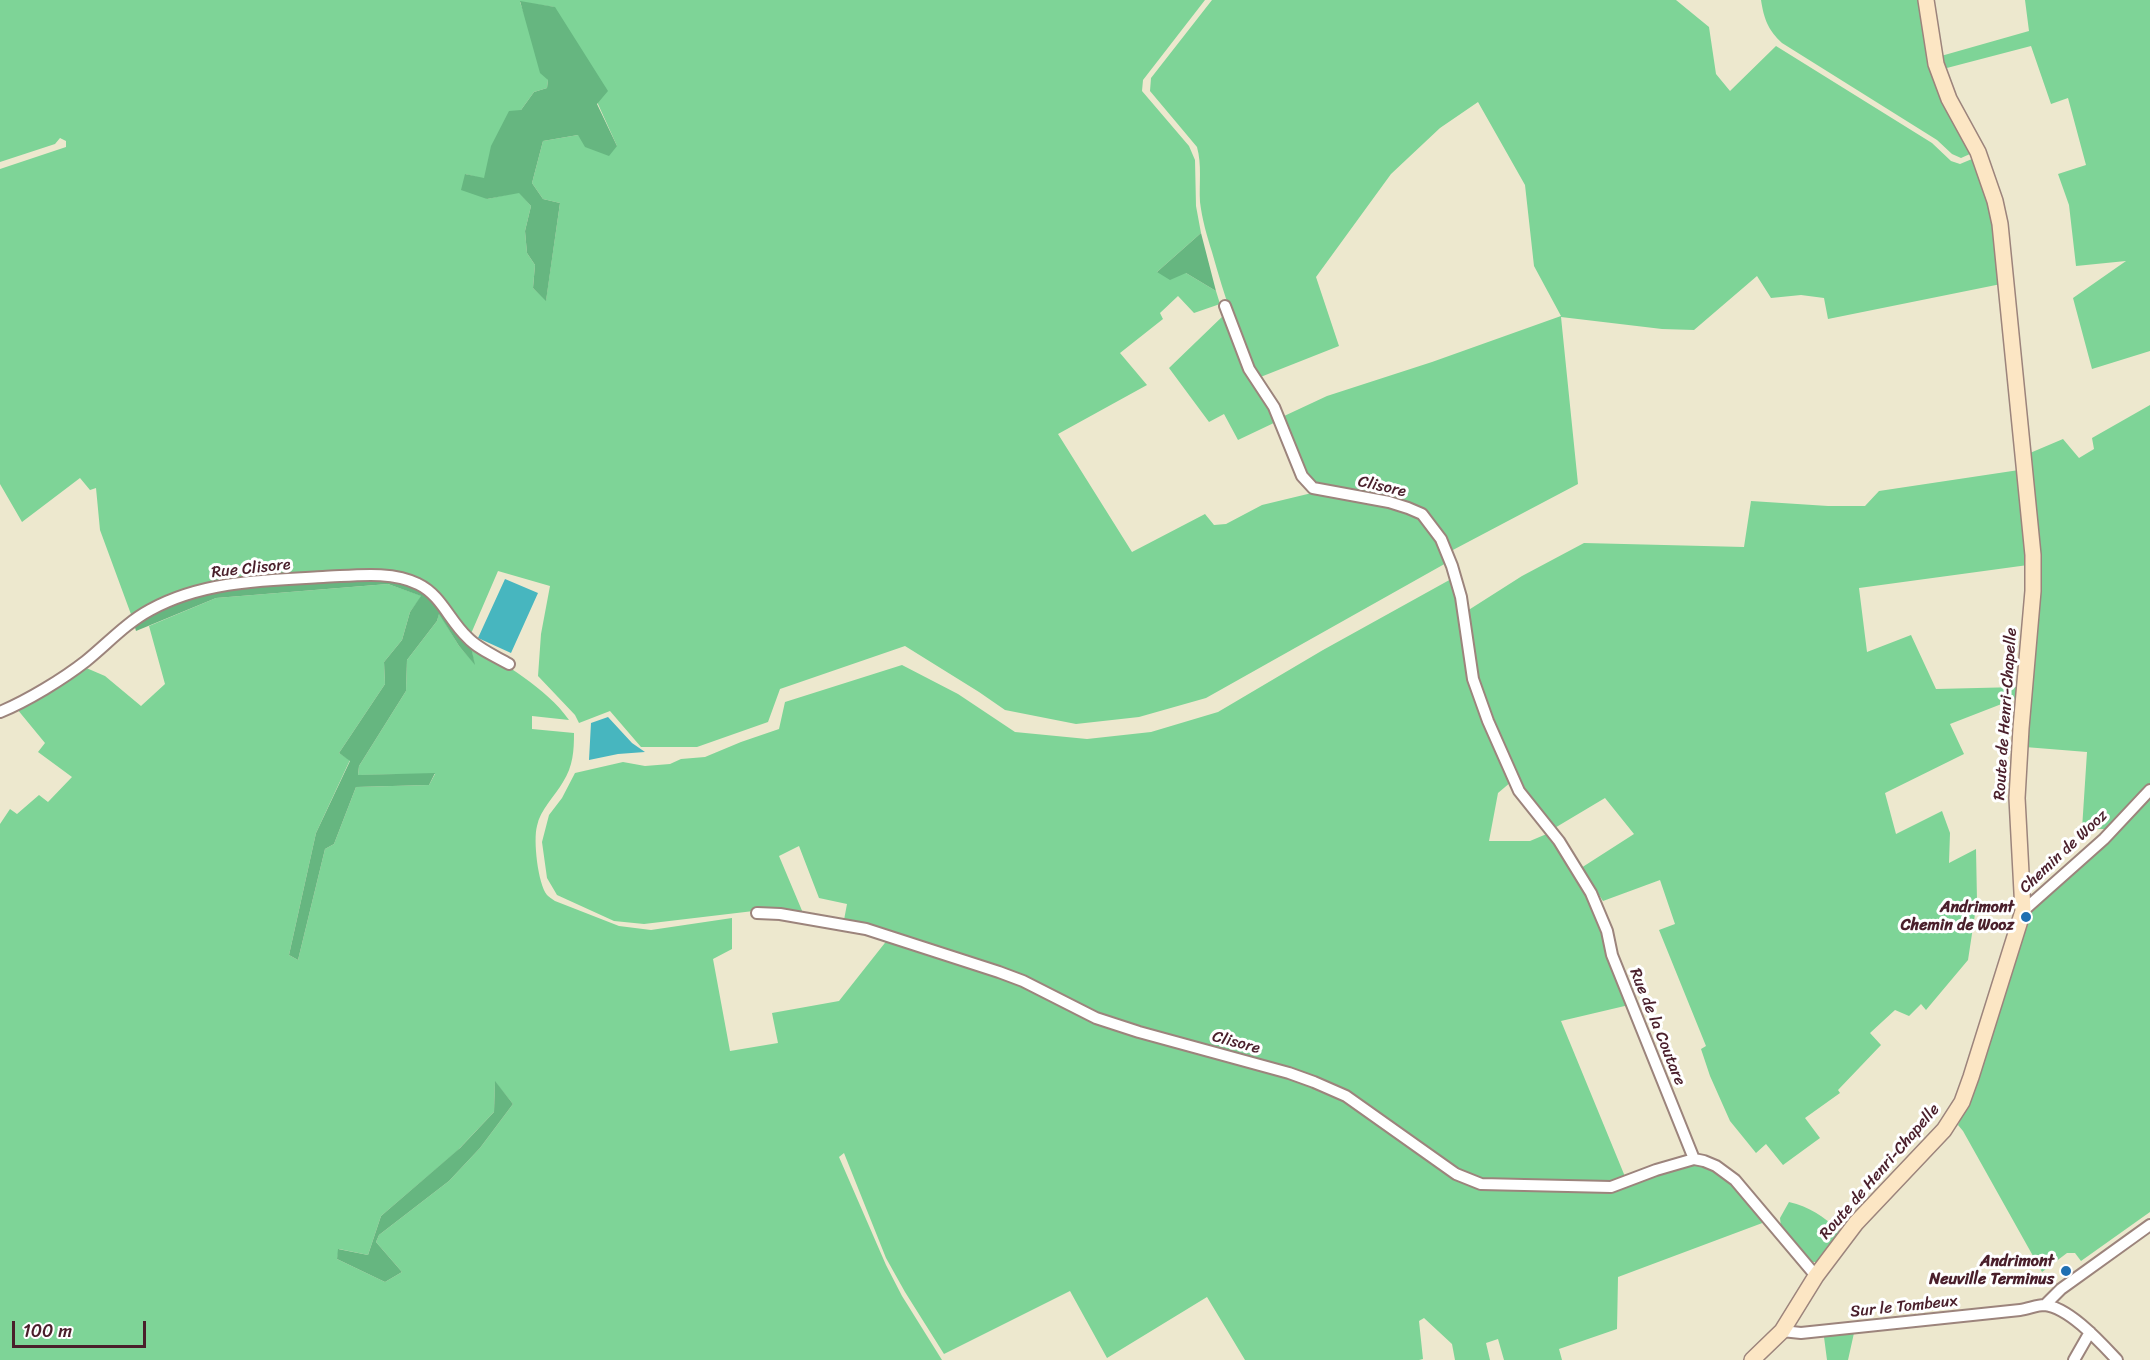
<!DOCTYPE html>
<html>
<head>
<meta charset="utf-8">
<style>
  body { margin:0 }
  #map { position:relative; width:2150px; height:1360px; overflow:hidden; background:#ede8ce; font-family:Sriracha,sans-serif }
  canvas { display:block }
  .scale { position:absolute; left:12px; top:1321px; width:134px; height:27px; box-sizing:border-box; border:3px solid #4a1f2b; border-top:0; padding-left:8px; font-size:18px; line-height:21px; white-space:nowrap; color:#4a1f2b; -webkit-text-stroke:4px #fff; paint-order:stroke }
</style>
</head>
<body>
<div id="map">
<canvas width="2150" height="1360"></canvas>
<div class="scale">100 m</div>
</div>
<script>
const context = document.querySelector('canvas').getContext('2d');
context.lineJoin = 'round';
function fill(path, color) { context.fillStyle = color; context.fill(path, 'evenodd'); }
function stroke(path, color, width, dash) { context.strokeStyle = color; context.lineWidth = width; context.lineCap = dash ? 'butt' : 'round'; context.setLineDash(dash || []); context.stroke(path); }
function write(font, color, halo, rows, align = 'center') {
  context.font = font + ' Sriracha,sans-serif'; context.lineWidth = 6; context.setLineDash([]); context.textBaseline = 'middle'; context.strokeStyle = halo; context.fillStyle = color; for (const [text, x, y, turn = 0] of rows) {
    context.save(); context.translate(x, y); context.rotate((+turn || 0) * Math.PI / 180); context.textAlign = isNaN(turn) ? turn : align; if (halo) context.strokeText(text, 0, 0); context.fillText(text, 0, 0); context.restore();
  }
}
fill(new Path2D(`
  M0,0h1205l-62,80 -1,11 47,55 6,14 1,46 5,27 -44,39 29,1 30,18 4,13 -26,9 -16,-17 -18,17 3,6 -43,34 27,32 -89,49 74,118 73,-38 9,11 12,-1 36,-19 54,-13 68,12 36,13 13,16 15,29 -242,136 -67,19 -63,7 -71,-14 -26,-18 -74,-46 -125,43 -12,33 -71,25h-56l-31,-36 -31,12 -4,-8 -37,-39 3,-42 9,-48 -52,-15 -28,65 -46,-53 -188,-2 -104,36 -32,-87 -4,-42 -6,2 -10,-12 -58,44 -22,-38v-315l66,-22v-6l-6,-3 -5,6 -55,18zM520,2l34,5 63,139 -39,-11 -35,6 -11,42 11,16 17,4 -14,97 -13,-12 2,-23 -8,-12 -2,-22 6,-25 -12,-14 -32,7 -22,-25 19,5 37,-69 13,-18 13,-4 1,-8z
  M1212,0h464l33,27 7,47 14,17 46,-45 156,97 19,18 9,3 12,-5 21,54 8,71 -173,35 -4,-21 -23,-3 -30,3 -14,-22 -63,54 -32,-1 -101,-12 17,167 -127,67 -22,-36 -29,-16 -90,-17 -28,-65 45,-21 105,-34 129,-46 -27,-50 -9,-81 -47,-83 -38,26 -49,46 -75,103 23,69 -81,32c-20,-40 -34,-83 -46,-126 -5,-16 -10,-33 -12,-50 -1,-19 2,-37 -3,-55l-47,-56 1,-13z
  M1761,0h160l15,82 34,72 -9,4 -9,-4 -15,-14 -155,-97c-14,-13 -18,-24 -21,-43z
  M2025,0h125v351l-58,18 -19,-71 53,-37 -50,5 -7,-61 -11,-31 28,-9 -18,-67 -17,6 -20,-58 -88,23 -2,-13 88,-25z
  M1225,314l53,107 -40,19 -14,-26 -15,8 -40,-54z
  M2150,405v381l-39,43h-29l5,-77 -62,-5 17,-173 -12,-121 33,-14 16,19 15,-9 -2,-11z
  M2019,470l9,95 -169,23 8,64 44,-17 25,54 83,-2 -2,11 -67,26 14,30 -79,39 11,41 46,-23 8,22 -1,30 27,-14 1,52 -9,59 -42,50 -5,-6 -12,12 -14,-6 -25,23 11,12 -43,45 2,3 -35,25 15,20 -37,27 -17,-21 -10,9 -26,-32 -20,-45 -9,-27 5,-3 -47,-116 16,-6 -15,-44 -57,21 -22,-33 53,-34 -29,-36 -52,31 -31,-40 -17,-32 -25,-69 -9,-31 -4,-46 55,-35 62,-33 160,4 7,-46 77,5h37l14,-15z
  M1453,578l19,109 39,95 -13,11 -9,48h41l19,-8 44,72 36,100 -68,16 65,158 -13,3 -145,-4 -102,-72 -2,-4 -57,-25 -217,-65 -65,-33 -181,-59 3,-16 -28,-6 -20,-52 -20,10 24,57 -41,-3 -118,14 -30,-3 -57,-26 -10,-17 -5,-36 7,-27 13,-17 13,-25 48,-11 22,4 25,-2 11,-5 24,-2 36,-15 38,-13 6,-27 117,-37 56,29 57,38 72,7 64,-7 67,-20 105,-62z
  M388,584l34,12 -12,16 -8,28 -18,22 1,22 -46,69 11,7 -34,73 -27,122 9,5 27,-111 9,-5 22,-57 73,-2 6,-11 -77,1 1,-9 47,-75 1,-31 30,-39 2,-8 20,33 15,17 -4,-21c34,23 76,45 99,78l-37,-4v13l42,4c0,18 -1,33 -11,49 -8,14 -23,28 -26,44 -4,14 1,58 10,69 2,2 5,4 8,6l64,25 32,4 81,-12v31l-19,10 17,92 48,-8 -6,-30 67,-12 49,-62 133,45 66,34 209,60 38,15 141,94 131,4 82,-28h15l30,18 32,41 -147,55 -1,52 -58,20 3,11h-58l-6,-21 -12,4 4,17h-35l-3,-16 -28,-26 -5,3 4,38 -4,1h-174l-38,-63 -100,61 -37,-67 -126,63 -39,-62 -19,-34 -42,-105 -5,4 47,108 16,31 40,64h-942v-536l10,-15 7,5 22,-19 9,7 24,-25 -34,-25 7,-9 -28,-34 67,-42 21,9 36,30 24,-22 -16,-58 67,-28zM495,1082l18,22 -33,44 -31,33 -70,54 -3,7 26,30 -17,10 -48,-23 2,-10 29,6 13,-39 76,-65 37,-39z
  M2150,793v419l-69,49 -6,-8h-8l-25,19 -79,-141 -5,-6 11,-24 63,-190 6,-9z
  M1789,1202c21,5 34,14 50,29l-21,31h-8l-29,-35 -1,-9z
  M1854,1333l-6,27h-21l-3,-23z`), '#7ed497');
fill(new Path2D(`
  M520,1l35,6 53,84 -11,13 20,42 -8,10 -24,-9 -7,-12 -35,6 -11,42 11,16 17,4 -14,98 -13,-13 2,-23 -8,-12 -2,-22 6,-25 -12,-13 -32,6 -26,-9 4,-16 19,4 7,-32 18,-35 12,-1 13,-18 13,-4 1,-8 -8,-7z
  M1201,233l15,58 -30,-18 -16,7 -13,-8z
  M396,570l28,13 46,59 5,23 -16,-19 -20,-32 -2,7 -30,39 -1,31 -47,75 -1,9 77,-2 -6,12 -73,2 -22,57 -9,5 -27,111 -9,-5 27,-122 34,-72 -11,-8 46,-69 -1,-22 18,-22 8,-28 11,-16 -33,-12 -172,14 -80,33 -4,-14 64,-30 167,-16z
  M495,1081l18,23 -33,44 -31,33 -70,54 -3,7 26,30 -17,10 -48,-23 1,-10 30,6 13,-39 79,-68 34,-36z`), '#66b680');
fill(new Path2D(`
  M505,579l33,14 -27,60 -33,-15z
  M608,717l24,26 13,9 -27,2 -29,6 2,-37z`), '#47b6bf');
const street = new Path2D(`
  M1225,306l24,63 25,38 28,69 11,12 76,14 19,6 14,6 19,25 11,27 9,31 12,82 15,42 31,70 40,50 32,52 16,38 5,24 82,204
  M0,712c27,-11 63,-33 86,-51 21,-17 40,-38 64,-51 52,-29 115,-30 173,-33 29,-1 68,-7 95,7 23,11 31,36 49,53 11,12 28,19 42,27
  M2023,911l81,-72 46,-49
  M757,913l23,1 86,15 133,43 24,9 73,37 43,14 150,41 25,9 32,14 110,78 25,10 130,3 45,-17 38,-11 10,2 12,5 19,14 81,96
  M2045,1305l16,-16 89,-64
  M1782,1331l19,2 219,-23c8,-1 17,-5 24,-5 25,2 57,38 73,55
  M2074,1360l16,-28`);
const secondary = new Path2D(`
  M1752,1360l30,-29 34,-55 40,-53 88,-93 18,-28 9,-25 52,-166 -6,-113 4,-70 12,-137v-36l-33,-331 -5,-23 -17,-49 -29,-53 -13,-35 -10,-64`);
stroke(street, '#9c847c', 14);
stroke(secondary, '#9c847c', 18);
stroke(street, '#fff', 10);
stroke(secondary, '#fce6c4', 15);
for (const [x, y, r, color] of [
  [2026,917,6,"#1f6fb2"],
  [2066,1271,6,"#1f6fb2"]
]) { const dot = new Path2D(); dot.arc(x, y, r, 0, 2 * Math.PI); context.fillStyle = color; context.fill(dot); stroke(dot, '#fff', 2); }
write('16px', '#4a1f2b', '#fff', [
  ["Clisore",1382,487,13],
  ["Rue Clisore",251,569,-6],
  ["Route de Henri-Chapelle",2006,714,-86],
  ["Chemin de Wooz",2064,852,-43],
  ["Rue de la Coutare",1657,1027,68],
  ["Clisore",1236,1043,15],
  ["Route de Henri-Chapelle",1880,1172,-49],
  ["Sur le Tombeux",1904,1307,-6]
]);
write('bold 16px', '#4a1f2b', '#fff', [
  ["Andrimont",2014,908],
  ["Chemin de Wooz",2014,926],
  ["Andrimont",2054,1262],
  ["Neuville Terminus",2054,1280]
], 'right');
</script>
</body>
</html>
